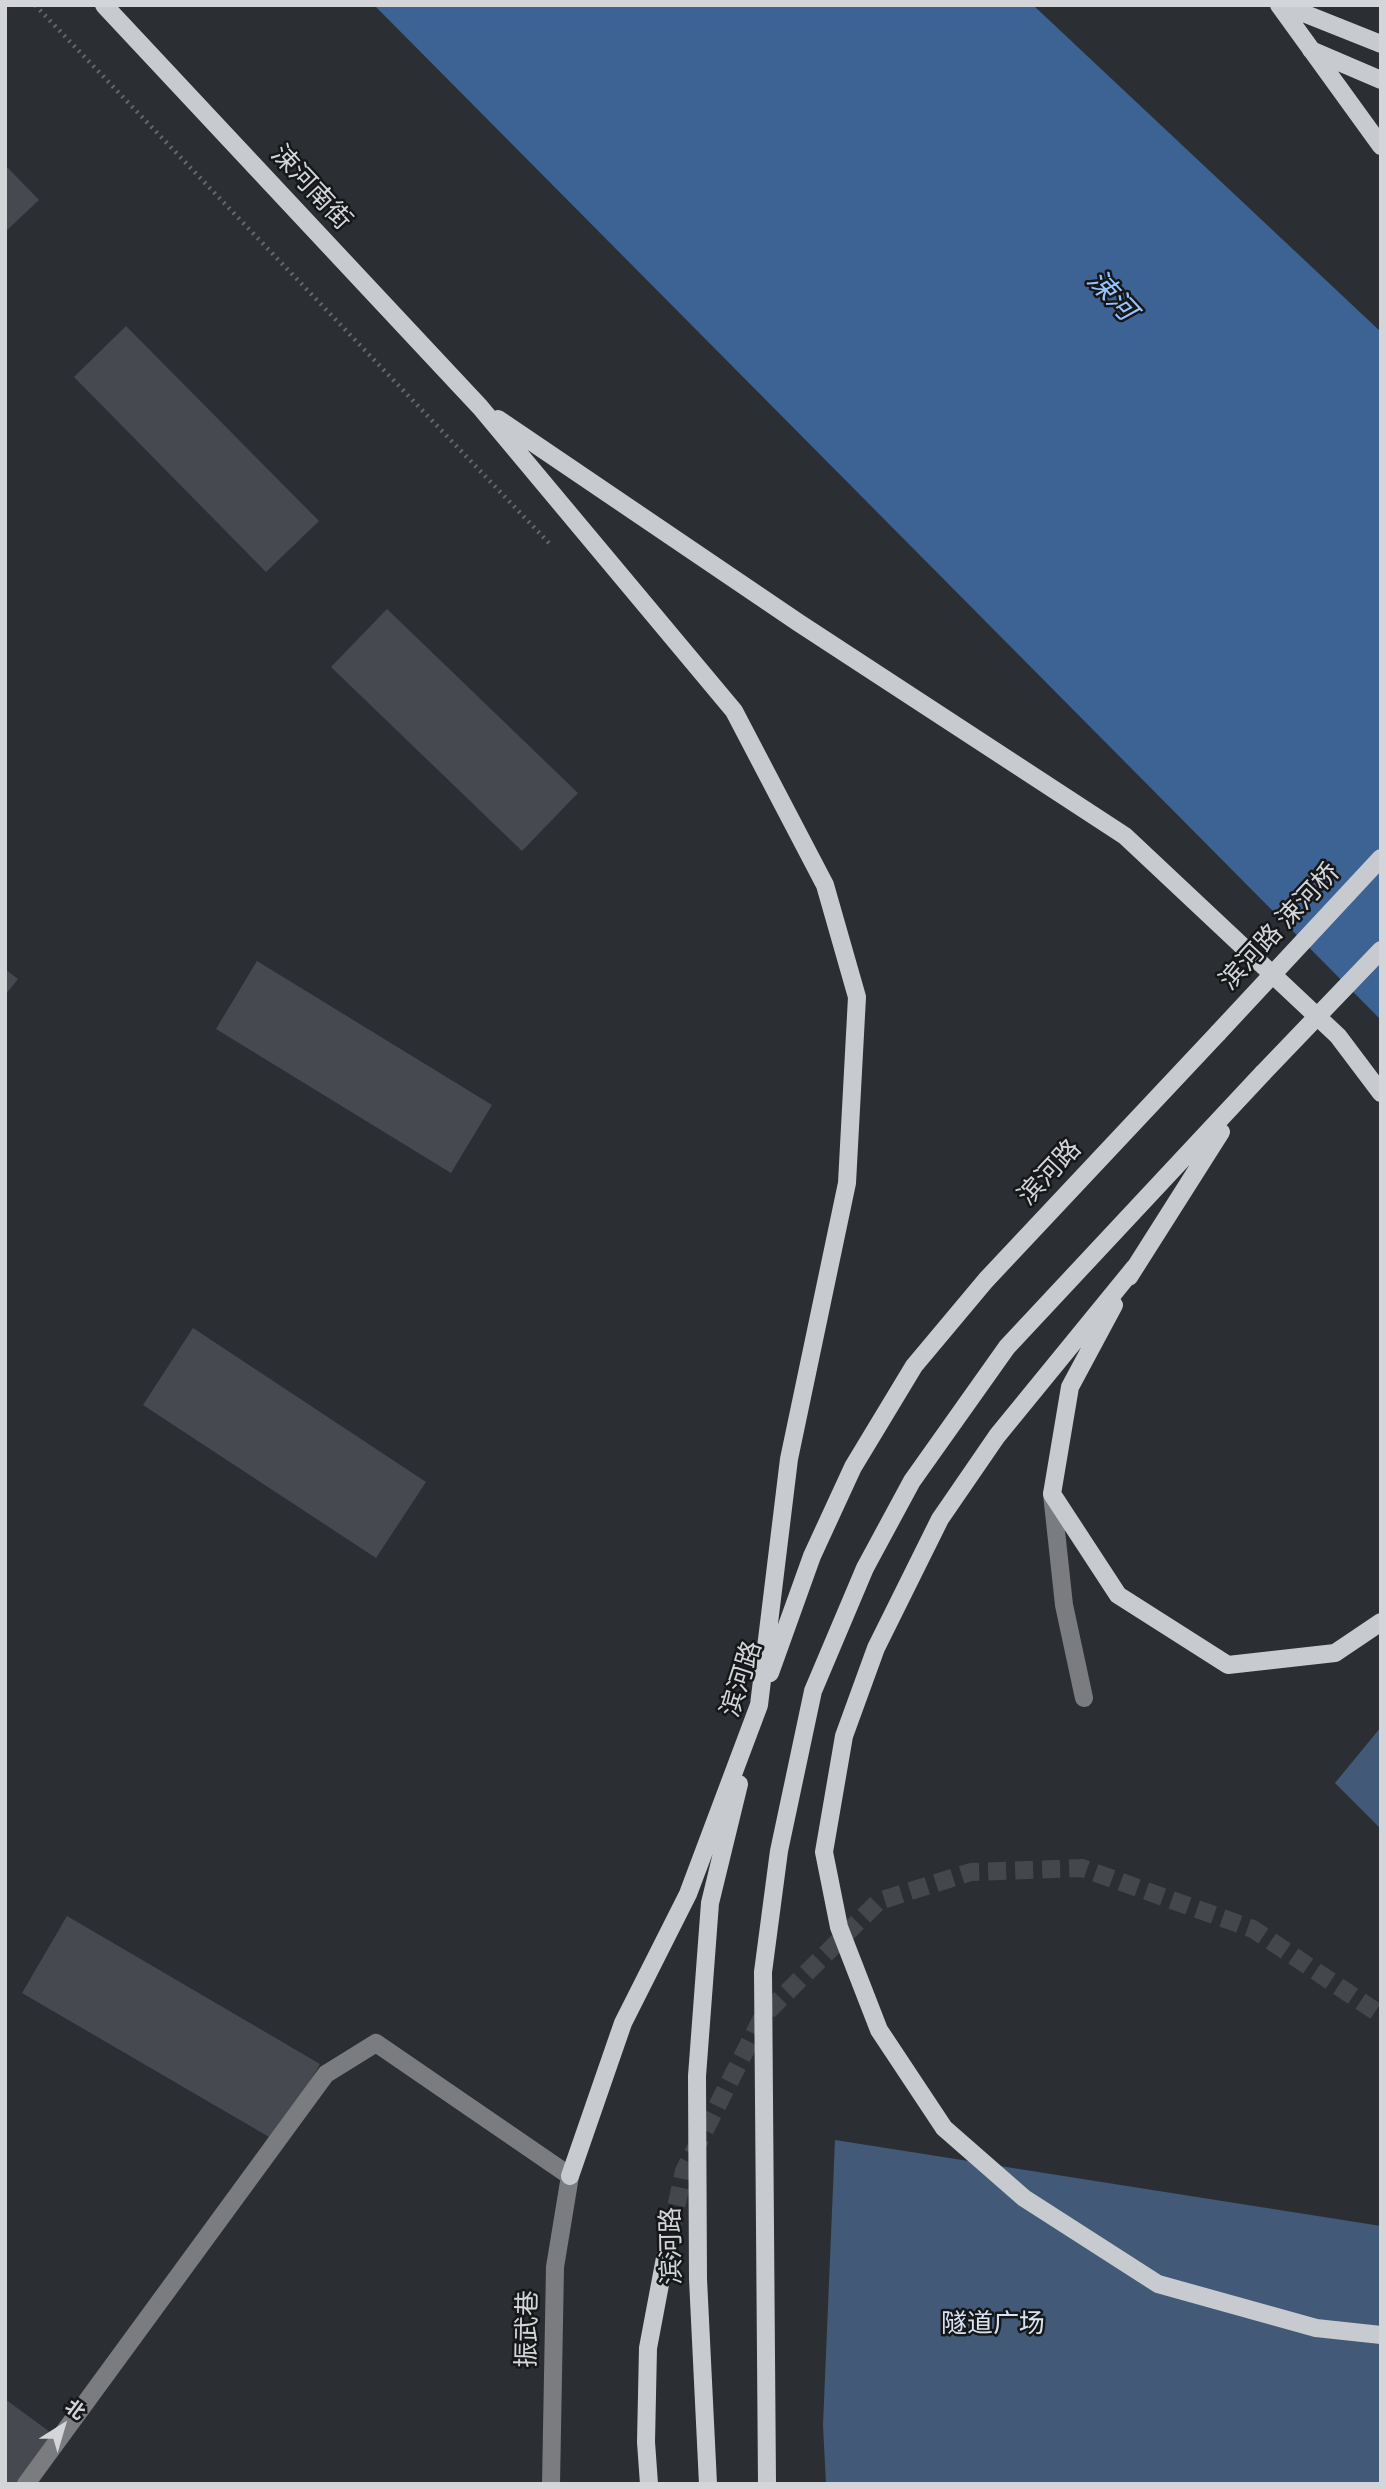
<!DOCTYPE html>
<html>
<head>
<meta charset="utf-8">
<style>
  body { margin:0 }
  #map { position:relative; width:1386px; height:2489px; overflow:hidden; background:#2b2f33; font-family:"PT Sans Narrow","Noto Sans SC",sans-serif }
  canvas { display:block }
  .frame { position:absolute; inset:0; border:7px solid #d3d5d8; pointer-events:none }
  .north { position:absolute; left:28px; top:2391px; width:70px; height:70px; -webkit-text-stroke:5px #151719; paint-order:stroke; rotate:37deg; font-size:19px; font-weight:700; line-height:28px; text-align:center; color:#d3d5d8 }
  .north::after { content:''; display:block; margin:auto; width:24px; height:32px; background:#d3d5d8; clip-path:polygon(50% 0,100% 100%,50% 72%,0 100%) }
</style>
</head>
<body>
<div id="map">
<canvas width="1386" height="2489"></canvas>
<div class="frame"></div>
<div class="north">北</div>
</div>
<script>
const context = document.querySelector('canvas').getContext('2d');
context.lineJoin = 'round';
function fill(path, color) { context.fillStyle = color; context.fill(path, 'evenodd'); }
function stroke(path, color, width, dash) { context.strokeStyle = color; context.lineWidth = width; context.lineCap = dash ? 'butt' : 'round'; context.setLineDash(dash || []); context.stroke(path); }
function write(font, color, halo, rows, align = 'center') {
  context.font = font + ' "PT Sans Narrow","Noto Sans SC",sans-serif'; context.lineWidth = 5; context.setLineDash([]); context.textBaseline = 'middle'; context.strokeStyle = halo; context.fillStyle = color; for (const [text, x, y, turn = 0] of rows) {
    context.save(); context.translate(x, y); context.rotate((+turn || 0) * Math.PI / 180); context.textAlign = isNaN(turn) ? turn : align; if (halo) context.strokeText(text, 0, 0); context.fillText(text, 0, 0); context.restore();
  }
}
fill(new Path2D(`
  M1381,1727v102l-46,-46z
  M835,2140l546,86v258h-555l-3,-59z`), '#425a78');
fill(new Path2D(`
  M374,5h659l348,327v688z`), '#3c6394');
fill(new Path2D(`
  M5,165l34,35 -34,32z
  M126,326l193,195 -53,51 -192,-195z
  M387,609l191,184 -56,58 -191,-184z
  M257,961l235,144 -41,68 -235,-144z
  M5,969l13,10 -13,16z
  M193,1328l233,154 -50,76 -233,-153z
  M67,1916l253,148 -44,77 -254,-148z
  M5,2399l49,36 -37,49h-12z`), '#464a50');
stroke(new Path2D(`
  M665,2258l19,-87 79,-155 116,-115 92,-29 111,-4 171,61 128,86`), '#44484c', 18, [18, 9]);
stroke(new Path2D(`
  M35,5l514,538`), '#65686b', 4.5, [2, 5]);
stroke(new Path2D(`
  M1052,1494l12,111 20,93
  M26,2484l300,-410 50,-31 194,133 -15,91 -4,217`), '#7a7c7f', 18);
stroke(new Path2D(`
  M104,5l376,402 254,304 91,174 32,112 -10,186 -58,276 -30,246 -71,189 -65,129 -53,153
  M1279,5l102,141
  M1283,5l98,39
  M1311,50l70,30
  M498,419l301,204 326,213 213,200 43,57
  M1135,1267l-138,169 -57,83 -64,129 -32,88 -20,116 15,75 40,103 65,98 80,70 134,86 158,44 65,7
  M1129,1277l92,-145
  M1114,1305l-44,82 -18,107 66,101 110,70 107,-12 46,-31
  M770,1673l42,-117 41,-89 61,-101 72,-86 232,-247
  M649,2484l-3,-42 2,-94 17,-90
  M708,2484l-10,-205 -1,-203 13,-173 29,-119
  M767,2484l-4,-512 16,-121 34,-160 52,-123 47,-87 95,-134 256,-274`), '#c7cbd0', 18);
stroke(new Path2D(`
  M1218,1033l163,-175
  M1263,1073l118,-123`), '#c7cbd0', 18);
write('26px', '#d3d5d8', '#151719', [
  ["涑河南街",311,188,47],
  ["滨河路 涑河桥",1280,927,-47],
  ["滨河路",1050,1173,-47],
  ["滨河路",742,1679,-72],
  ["滨河路",672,2246,-91],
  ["振武巷",528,2329,-89]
]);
write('26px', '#d7e3f2', '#151719', [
  ["隧道广场",993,2325]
]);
write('italic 28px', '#96c4ff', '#151719', [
  ["涑河",1111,296,47]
]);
</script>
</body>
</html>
